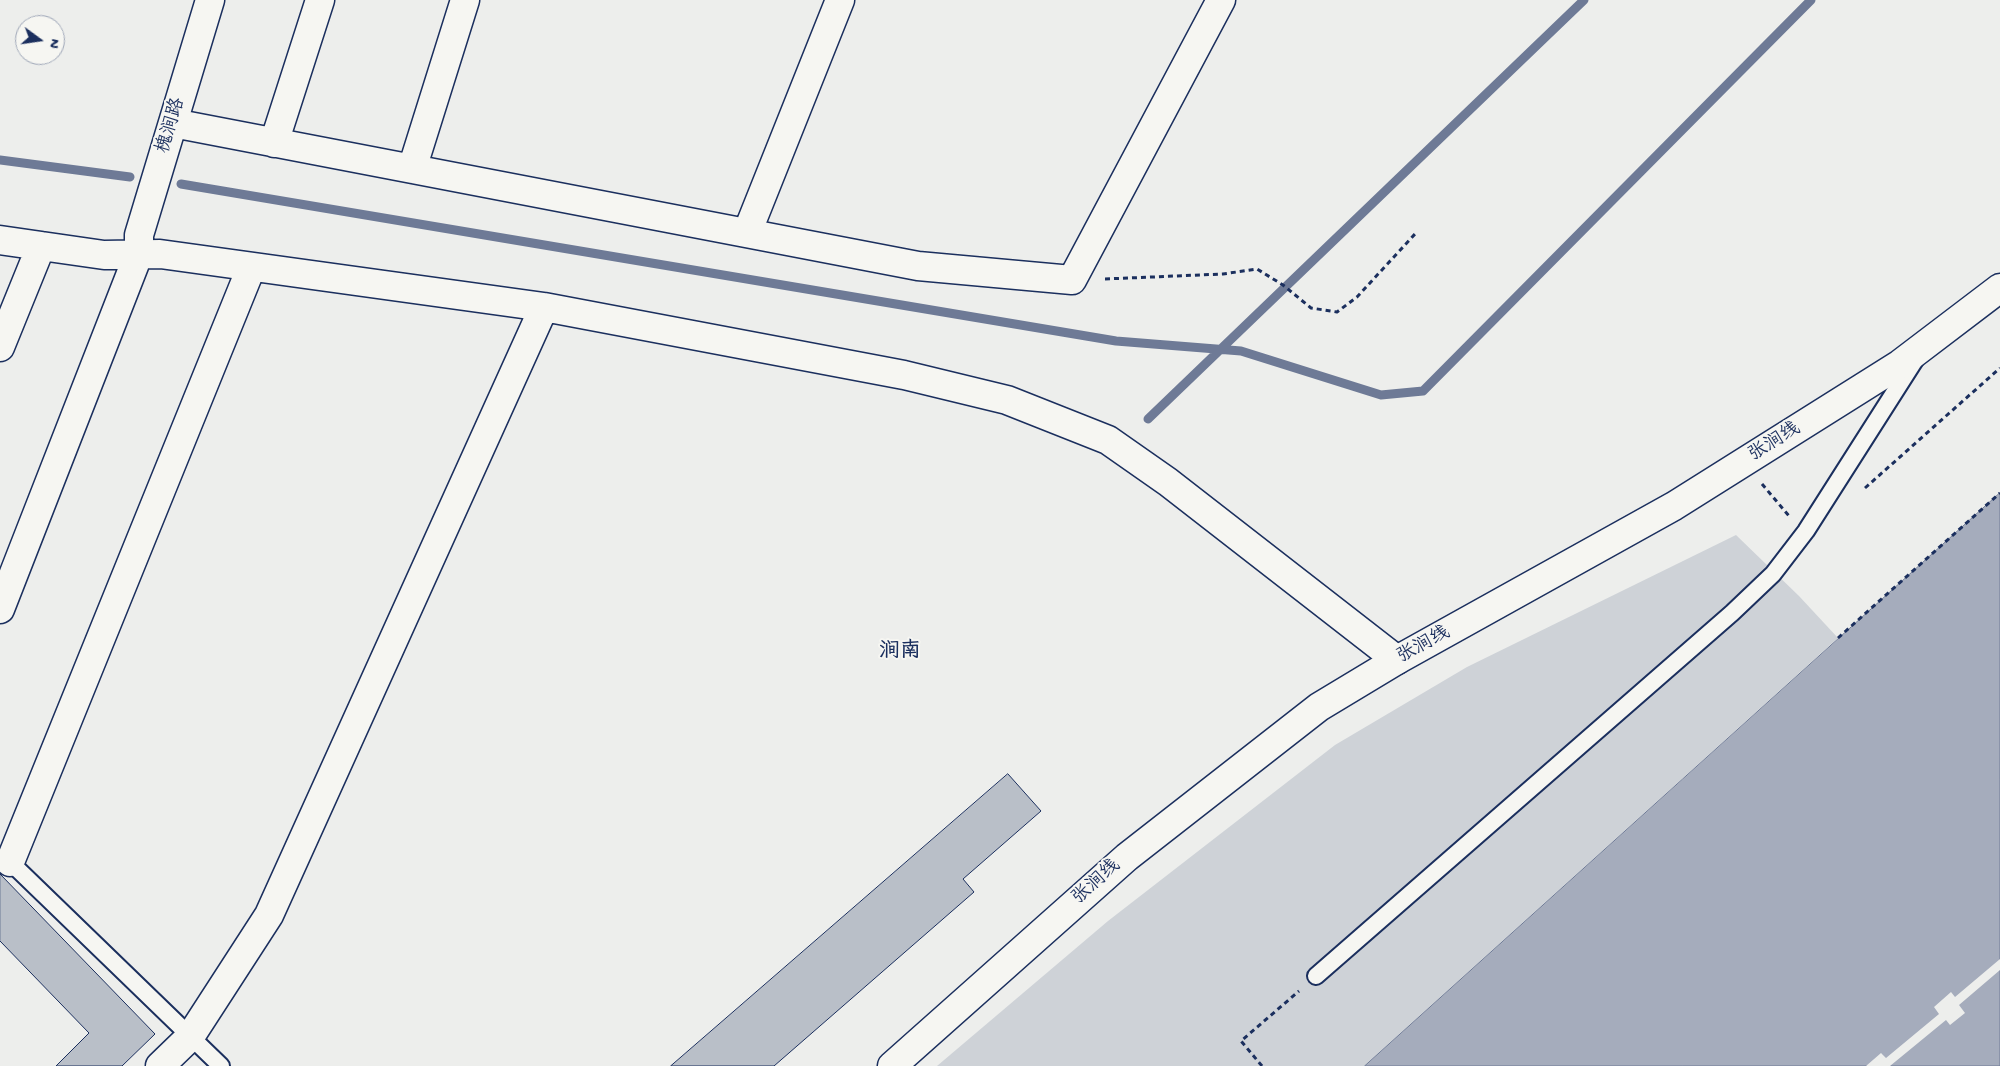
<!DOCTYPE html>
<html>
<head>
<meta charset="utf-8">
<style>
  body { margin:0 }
  #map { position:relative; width:2000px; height:1066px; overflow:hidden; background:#edeeec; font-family:"Gochi Hand",sans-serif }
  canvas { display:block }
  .north { position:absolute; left:15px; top:15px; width:50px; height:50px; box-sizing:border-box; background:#f6f6f2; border:1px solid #9ea6b7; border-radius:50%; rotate:104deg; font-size:14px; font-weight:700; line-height:20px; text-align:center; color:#1b2f5e }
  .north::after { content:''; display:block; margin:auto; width:18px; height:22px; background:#1b2f5e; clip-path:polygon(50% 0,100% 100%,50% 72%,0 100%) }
</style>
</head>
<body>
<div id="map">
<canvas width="2000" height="1066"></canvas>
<div class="north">N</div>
</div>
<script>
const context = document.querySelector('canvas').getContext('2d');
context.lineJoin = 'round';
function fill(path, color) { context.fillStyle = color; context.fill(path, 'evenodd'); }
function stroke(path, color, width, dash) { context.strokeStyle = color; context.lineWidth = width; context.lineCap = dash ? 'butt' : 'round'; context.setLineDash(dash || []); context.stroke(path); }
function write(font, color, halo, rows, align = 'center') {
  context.font = font + ' "Gochi Hand","LXGW WenKai TC",sans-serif'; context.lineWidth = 4; context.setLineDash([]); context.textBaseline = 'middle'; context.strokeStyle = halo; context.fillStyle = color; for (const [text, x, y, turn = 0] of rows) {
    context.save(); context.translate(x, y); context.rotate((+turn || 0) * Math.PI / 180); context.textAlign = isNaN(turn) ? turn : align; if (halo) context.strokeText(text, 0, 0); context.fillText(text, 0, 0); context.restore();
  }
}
fill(new Path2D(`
  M1736,535l63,61 39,42 -473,428h-428l171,-145 227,-176 132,-78z`), '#ced2d7');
const water = new Path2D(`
  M2000,493v573h-635z`);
fill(water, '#a5acbc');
stroke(water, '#6e7a96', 1);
fill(new Path2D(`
  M2000,959v11l-41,35 6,8 -15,12 -4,-5 -56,46h-24l15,-13 5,5 53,-44 -5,-7 17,-15 4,5z`), '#edeeec');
stroke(new Path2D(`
  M0,160l130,17
  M181,184l935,157 125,10 140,44 42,-4 388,-391
  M1148,419l436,-419`), '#6e7a96', 9);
const building = new Path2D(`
  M1008,774l33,37 -78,68 11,13 -200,174h-103z
  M0,874l155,160 -33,32h-66l33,-33 -89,-92z`);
fill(building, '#b9bfc8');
stroke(building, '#1b2f5e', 1);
const lane = new Path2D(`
  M5,857l216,209
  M1316,976l416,-363 41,-39 33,-43 109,-171`);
const street = new Path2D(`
  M173,123l745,143 154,14 149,-280
  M274,143l46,-143
  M412,169l53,-169
  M747,233l93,-233
  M0,240l104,15 56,-1 384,53 360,68 103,25 101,40 60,42 229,178
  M0,347l41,-101
  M0,609l139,-356v-18l71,-235
  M10,862l241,-594
  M160,1066l30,-29 79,-122 275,-608`);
const secondary = new Path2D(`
  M892,1066l235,-209 192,-150 78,-47 277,-154 226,-142 100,-76`);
stroke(lane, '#1b2f5e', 20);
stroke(street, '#1b2f5e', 31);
stroke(secondary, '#1b2f5e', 31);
stroke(new Path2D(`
  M1105,279l118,-5 34,-5 26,16 28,23 26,4 20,-15 58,-63
  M1762,484l27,32
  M1865,488l135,-120
  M1838,638l162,-145
  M1262,1066l-21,-25 58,-50`), '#1b2f5e', 3, [5, 4]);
stroke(lane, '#f6f6f2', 16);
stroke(street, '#f6f6f2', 28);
stroke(secondary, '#f6f6f2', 28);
write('19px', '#1b2f5e', '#f6f6f2', [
  ["槐涧路",172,126,-73],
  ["张涧线",1775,443,-32],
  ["张涧线",1424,646,-29],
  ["张涧线",1097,883,-42]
]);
write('bold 21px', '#1b2f5e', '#f6f6f2', [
  ["涧南",900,653]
]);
</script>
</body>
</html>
